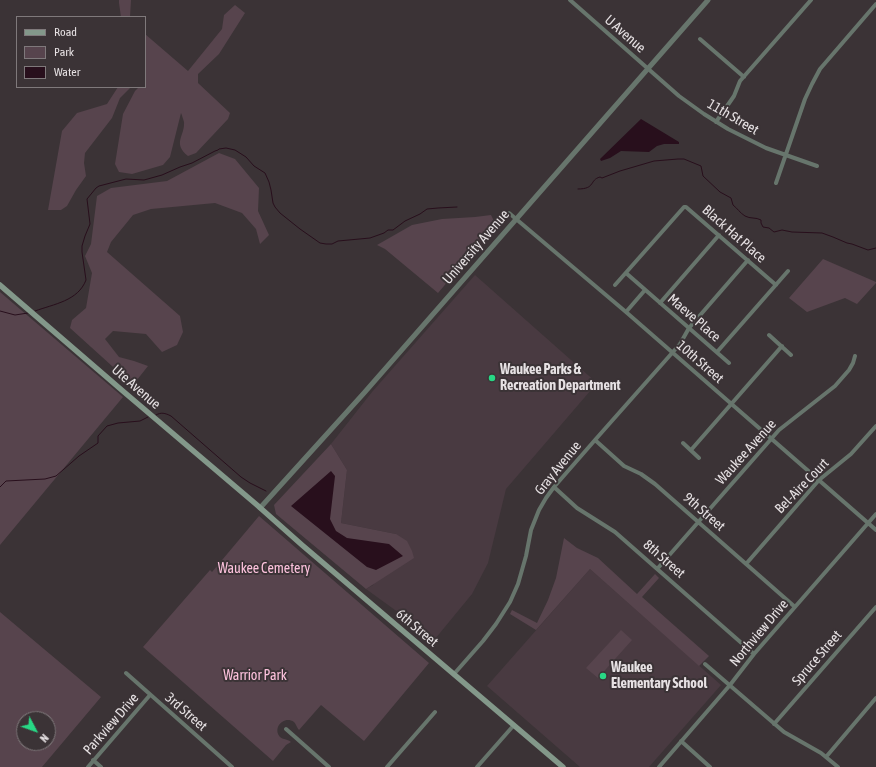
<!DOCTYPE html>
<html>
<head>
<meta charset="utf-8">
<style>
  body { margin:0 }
  #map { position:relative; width:876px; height:767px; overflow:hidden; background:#3b3336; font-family:"Asap Condensed",sans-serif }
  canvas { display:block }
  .legend { position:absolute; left:16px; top:16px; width:130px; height:72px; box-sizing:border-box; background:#3b3336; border:1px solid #7f797b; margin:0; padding:5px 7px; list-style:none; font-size:12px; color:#e6e1e3 }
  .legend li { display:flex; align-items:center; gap:8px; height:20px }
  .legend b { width:20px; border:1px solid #7f797b }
  .north { position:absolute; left:16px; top:711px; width:40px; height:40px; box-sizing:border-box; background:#3b3336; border:1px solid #7f797b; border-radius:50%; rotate:131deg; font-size:11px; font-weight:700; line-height:16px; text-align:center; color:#e6e1e3 }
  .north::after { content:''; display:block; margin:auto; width:14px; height:18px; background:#28d885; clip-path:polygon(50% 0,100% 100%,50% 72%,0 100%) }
</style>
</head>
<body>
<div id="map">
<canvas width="876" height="767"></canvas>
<ul class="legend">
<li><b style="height:5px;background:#83988a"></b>Road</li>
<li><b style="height:11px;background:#57444d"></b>Park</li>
<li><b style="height:11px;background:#280f1c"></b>Water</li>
</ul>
<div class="north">N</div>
</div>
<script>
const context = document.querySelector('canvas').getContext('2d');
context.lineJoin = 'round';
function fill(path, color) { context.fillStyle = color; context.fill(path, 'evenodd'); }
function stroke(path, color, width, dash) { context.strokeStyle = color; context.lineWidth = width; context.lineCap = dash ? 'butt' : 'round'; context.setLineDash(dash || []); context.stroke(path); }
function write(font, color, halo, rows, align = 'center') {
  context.font = font + ' "Asap Condensed",sans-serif'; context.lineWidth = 4; context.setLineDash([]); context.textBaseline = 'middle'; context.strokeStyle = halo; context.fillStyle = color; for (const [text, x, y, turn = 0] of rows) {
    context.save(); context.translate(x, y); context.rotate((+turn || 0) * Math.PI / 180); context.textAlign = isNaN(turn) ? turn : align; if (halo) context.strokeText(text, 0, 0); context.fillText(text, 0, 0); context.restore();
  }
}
fill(new Path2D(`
  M475,275l122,108 -91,106 -18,74 -16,31 -37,45 -69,-50 7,-4 23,-51 -55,-11 6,-53 -16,-26 41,-52z
  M590,569l131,116 -72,82h-69l-93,-81z`), '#493a41');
fill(new Path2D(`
  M119,0h12l-1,17h-9l-2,-14z
  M235,5l10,8 -26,41 -21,20v9l32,30 -2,6 -32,34 -8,3c-16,-13 -3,-20 -4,-34 -1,-3 -2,-7 -3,-9l-11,44 -7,8 -31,9 -13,-2 -4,-8 8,-50 12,-23 4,-4h6l1,-12h-1v-41l43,37 34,-42 2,-14z
  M118,87h13l-11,11 -8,20 -27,35 -1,10 2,13 -10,14 -9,16 -6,4h-13l14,-79 15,-18 30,-9z
  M219,153l16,6 24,29 -1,23 11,24 -9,9 -4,-15 -14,-16 -27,-10 -64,6 -18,6 -22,27 -4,10 73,64 3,16 -6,13 -15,7 -16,-18 -33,-3 -8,8 14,18 15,4 14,5 -15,19 -63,-57 2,-8 14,-12 6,-35 -7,-17 6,-12 6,-48 14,-8 56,-7z
  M491,215l5,10 -58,68 -53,-44 -8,-4 35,-20 30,-6 33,-2z
  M823,259l53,23v1l-19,21 -12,-6 -38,14 -18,-14z
  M0,292l123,105 -123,148z
  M331,444l16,26 -6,53 55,11 11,7 5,10 2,7 -48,31 -90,-75 -2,-9z
  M259,516l170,147 -65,78 -43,-36 -22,25c-2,-2 -3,-6 -5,-8 -10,-7 -22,6 -14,15 4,3 8,2 11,5l-5,3 -13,16 -130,-114 67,-77 2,2z
  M564,538l13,10 21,10 39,36 18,-20 4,4 -17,19 67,59 -10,10 -109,-97 -54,61 -26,-16 2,-4 25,13 11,-23 8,-22z
  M0,612l101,85 -59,70h-42zM24,719h24v24h-24z
  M621,630l11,10 -34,38 -12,-10z`), '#57444d');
fill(new Path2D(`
  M641,119l38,23v2h-15l-7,2 -8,6 -28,-1 -11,7 -9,3 -1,-2z
  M331,471l4,5 -5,43 6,12 11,7 42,6 14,12 -27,14 -9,-3 -76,-61z`), '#280f1c');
stroke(new Path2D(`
  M578,189c18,0 11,-9 22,-12l2,1 18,-7 34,-10 24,-2h6l17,7 2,10 17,16 11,6 2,7c4,3 7,8 12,11 5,3 11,1 16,4v3l2,4 6,1 5,4 8,-2 10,2 30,1 11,4 14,6 5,1 16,6 8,-2
  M0,311l15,4 13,-2
  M35,311c19,-7 43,-10 51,-31l-4,-28v-6l3,-10 5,-12 -3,-25 9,-11 3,-2 27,-7 18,1 18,-5 18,-8 12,-4 23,-12 3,-1 1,-1 7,-1 9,2 11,7 8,9 11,7 4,9 2,8 2,13 2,4 5,6 20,16 20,14 6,1h6l6,-3 32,-3 14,-5 4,-3h5l12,-9 15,-7 7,-5 11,-1 19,-1
  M156,415c5,-3 9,-2 15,1l70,61 9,6 16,8
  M0,487l6,-6 39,-2 11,-3 23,-20 19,-13v-7l9,-10 11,-3 22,-2 8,-4`), '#280f1c', 1);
stroke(new Path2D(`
  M570,0l109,96 25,18 24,15 38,19 51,18
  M700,39l44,38
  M716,122l18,-26 6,-15 71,-81
  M776,183l29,-84 7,-15 8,-15 56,-65
  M509,213l117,99 250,218
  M626,273l103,90
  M615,285l69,-78h2l90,78
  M660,303l59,-68
  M626,312l19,-22
  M769,335l22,20
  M717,352l71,-81
  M595,440l29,26 17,8 14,10 140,123
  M683,443l16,15
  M691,450l91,-104
  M554,487l23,21 38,24 139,122
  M746,564l73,-84 32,-26 25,-28
  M658,568l121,-138 56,-44 14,-16 4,-7 2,-7
  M705,664l79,68 37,21 17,14
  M126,673l106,94
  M454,674l29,-33 13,-17 14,-22 8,-18 8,-28 5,-26 8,-20 7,-12 8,-11 41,-47 85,-96 9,-16 59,-68
  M774,724l102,-117
  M286,729l43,38
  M681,741l29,26
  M826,757l50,-59
  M93,760l8,7
  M88,767l62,-72
  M387,767l48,-55
  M477,767l37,-42
  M659,767l71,-82 24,-31 122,-140`), '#67756c', 4);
stroke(new Path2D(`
  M260,508l104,-115 344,-393`), '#67756c', 5);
stroke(new Path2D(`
  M0,285l124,107 133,113 45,40 261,222`), '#83988a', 5.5);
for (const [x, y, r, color] of [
  [492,378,4,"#28d885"],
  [603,676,4,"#28d885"]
]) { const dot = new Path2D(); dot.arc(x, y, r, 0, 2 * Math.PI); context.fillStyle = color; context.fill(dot); stroke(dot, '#3b3336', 1.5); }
write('14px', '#e6e1e3', '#3b3336', [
  ["U Avenue",625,34,41],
  ["11th Street",733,117,30],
  ["Black Hat Place",734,234,41],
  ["University Avenue",476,247,-49],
  ["Maeve Place",694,318,41],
  ["10th Street",700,362,41],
  ["Ute Avenue",136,387,41],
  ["Waukee Avenue",746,452,-48],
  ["Gray Avenue",558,468,-51],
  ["Bel-Aire Court",802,486,-46],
  ["9th Street",704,512,41],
  ["8th Street",664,559,41],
  ["6th Street",417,628,40],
  ["Northview Drive",759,633,-50],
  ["Spruce Street",817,658,-49],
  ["3rd Street",186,712,41],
  ["Parkview Drive",111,724,-49]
]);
write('bold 14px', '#e6e1e3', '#3b3336', [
  ["Waukee Parks &",500,370],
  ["Recreation Department",500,386],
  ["Waukee",611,668],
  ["Elementary School",611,684]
], 'left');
write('14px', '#fdc2dd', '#3b3336', [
  ["Waukee Cemetery",264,569],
  ["Warrior Park",255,676]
]);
</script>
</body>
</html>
